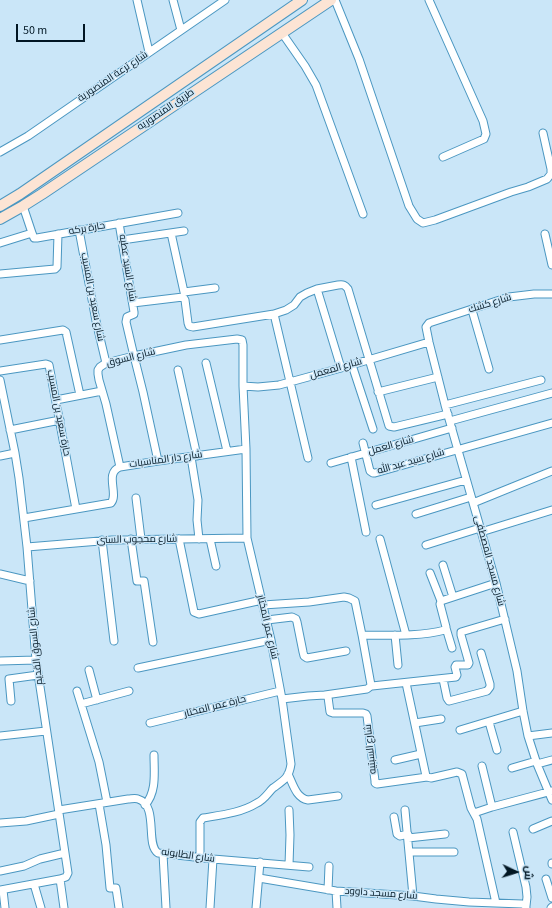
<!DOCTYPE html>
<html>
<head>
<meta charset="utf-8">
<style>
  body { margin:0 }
  #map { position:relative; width:552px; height:908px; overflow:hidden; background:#cae6f8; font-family:"Source Sans 3",Cairo,sans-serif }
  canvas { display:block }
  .north { position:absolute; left:496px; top:852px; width:40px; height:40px; -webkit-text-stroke:3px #cae6f8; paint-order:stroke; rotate:94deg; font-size:11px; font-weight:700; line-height:16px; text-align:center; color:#011623 }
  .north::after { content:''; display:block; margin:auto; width:14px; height:18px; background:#011623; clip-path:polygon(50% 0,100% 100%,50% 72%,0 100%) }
  .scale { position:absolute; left:16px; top:24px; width:69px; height:18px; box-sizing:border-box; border:2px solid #011623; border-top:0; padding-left:5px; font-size:12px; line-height:14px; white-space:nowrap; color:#011623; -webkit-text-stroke:3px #cae6f8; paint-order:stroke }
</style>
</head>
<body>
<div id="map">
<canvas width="552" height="908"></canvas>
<div class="north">ش</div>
<div class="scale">50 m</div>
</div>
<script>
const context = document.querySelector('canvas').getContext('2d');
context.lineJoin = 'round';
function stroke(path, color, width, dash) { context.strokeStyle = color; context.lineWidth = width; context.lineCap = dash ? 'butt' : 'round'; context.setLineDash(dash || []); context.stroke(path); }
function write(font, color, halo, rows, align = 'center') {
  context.font = font + ' "Source Sans 3",Cairo,sans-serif'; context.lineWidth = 3; context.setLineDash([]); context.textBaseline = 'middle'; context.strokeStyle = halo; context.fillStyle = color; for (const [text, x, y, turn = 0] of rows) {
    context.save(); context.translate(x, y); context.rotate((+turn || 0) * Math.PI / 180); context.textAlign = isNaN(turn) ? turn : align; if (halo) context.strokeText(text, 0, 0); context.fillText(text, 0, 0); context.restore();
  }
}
const minor = new Path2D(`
  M137,0l12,52
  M173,0l8,30
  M335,0l24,59 50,147 8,13 6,4 12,-3 76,-28 17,-5 19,-8 4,-5v-5l-8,-36
  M429,0l54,121 3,13 -2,5 -41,18
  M282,33l23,33 11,19 47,129
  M0,152l28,-16 197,-136
  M23,206l9,27
  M119,223l15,89v2l-7,3 -1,5 8,34 9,36 15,69
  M79,230l17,91 10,42
  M171,233l13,59 31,-4
  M545,234l7,31
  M122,240l62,-9
  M0,243l32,-10 2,5h3l141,-25
  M0,274l55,-5 2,-2 1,-33
  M317,289l24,79
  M552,294h-18l-25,3 -80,26 -3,4 3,15 16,63 51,178 21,88 6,40 5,25 9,28 15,36
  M133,303l50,-6 2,3 3,23 1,3 4,1 81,-13 12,-4 8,-5 6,-8 7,-4 10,-4 21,-4c5,-1 7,0 10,4l41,137 5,1 54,-13
  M472,310l17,59
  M274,314l34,144
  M0,340l63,-10 3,2 14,63
  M206,363l21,88
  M352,365l21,64
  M178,370l19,86
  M0,371l46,-7 3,1 27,144
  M0,380l15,73 4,25 8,69 9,113 32,213 -2,4 -6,2 4,29
  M243,386l15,1 21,-2 62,-17 88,-26
  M378,392l60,-15
  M56,400l46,-9
  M445,405l96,-25
  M450,421l102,-28
  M10,430l50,-10
  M363,443l7,28 3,2h2l177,-50
  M0,456l15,-3
  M191,457l7,43 -1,20 2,19
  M351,457l15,75
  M331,463l121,-35
  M120,467l-14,-63 -7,-24 -1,-6v-4l2,-3 6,-4 28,-7 52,-11 51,-6 5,1 1,5v41l3,63 1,89 24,102 11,59 9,65c-2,14 -7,16 -18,24 -5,5 -9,12 -16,15 -16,10 -36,12 -54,15l-3,4v35
  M136,498l5,41
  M473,503l79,-32
  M376,505l90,-25
  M416,514l55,-17
  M24,518l87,-15c8,-9 -7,-30 9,-36l38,-6 88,-12
  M481,532l71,-22
  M131,539l6,42h7l9,61
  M179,539l15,73 5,2 63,-14
  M210,539l6,27
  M380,539l26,96
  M102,540l12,101
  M426,545l54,-17
  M27,547l85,-7 135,-2
  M443,565l10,32
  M430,573l11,28
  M0,574l30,7
  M263,605l46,-3 35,-5 5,1 6,3 7,34 9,50 1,1 84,-9 1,-2 -2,-8 1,-2h12l1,-2 -8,-28v-3l44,-13
  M267,620l25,-3 4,2 1,3 6,30 1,4 3,2 39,-7
  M446,628l6,20
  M362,635c28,0 56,2 83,-5l1,-3 -6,-23 1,-3 55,-18
  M395,635l3,30
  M0,661l36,-1
  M138,668l133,-28
  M89,670l8,30
  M443,679l4,19 2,3 38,-10 3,-4v-3l-9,-31
  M406,683l20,93 1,1 4,1 26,-6 5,2 9,34 6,11 19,84
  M77,691l22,71 8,40
  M325,695l42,-6 4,-3
  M282,699l26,-3 17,-1 2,1 1,1 2,15 3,1h30l3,1 1,2 8,65v2l2,1 50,-7
  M11,701l-2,-22 29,-4
  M81,704l48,-13
  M489,722l8,28
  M150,723l130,-32
  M415,723l26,-4
  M460,730l63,-19
  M0,736l46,-5
  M528,736l24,-3
  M395,760l26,-6
  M537,764l15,-4
  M482,766l10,41
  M512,768l24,-7
  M288,774c5,10 8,24 20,26l30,-4
  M99,804l7,41 4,43h6l3,20
  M145,805c12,-13 9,-33 9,-50
  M59,810l69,-11c3,0 7,-1 10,0 21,6 7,46 20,54l55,6 96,8
  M405,810l8,86
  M474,813l18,-6 60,-16
  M394,817l3,17 3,2 8,-2
  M0,823l26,-2 33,-7
  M533,829l19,-8
  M513,832l13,55 1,10 -1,9
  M408,838l37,-4
  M409,852h45
  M163,854l3,54
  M552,864v-1
  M289,865l1,-30 -1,-25
  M0,871l24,-5 16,-7 25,-6
  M259,878l77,13 77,5 23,3 33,3 53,2 3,1 1,3
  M546,879l6,19
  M34,884l7,24
  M0,890l60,-11
  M3,890l2,18
  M328,890l1,-24
  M336,891l1,17
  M210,908l3,-49
  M256,908l4,-46
  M551,908l1,-1`);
const secondary = new Path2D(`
  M0,206l20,-12 282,-194
  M0,219l23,-13 19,-12 289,-194`);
stroke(minor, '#4b97c1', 9);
stroke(secondary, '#4b97c1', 12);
stroke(minor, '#fff', 7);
stroke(secondary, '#fce4d4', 10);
write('10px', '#011623', '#cae6f8', [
  ["شارع ترعة المنصورية",113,77,-34],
  ["طريق المنصوريه",166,110,-34],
  ["حارة بركه",87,229,-10],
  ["شارع السيد عطيه",127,268,81],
  ["شارع سعيد بن المسيب",92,297,79],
  ["شارع كشك",490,304,-17],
  ["شارع السوق",131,358,-14],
  ["شارع المعمل",336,369,-16],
  ["حارة سعيد بن المسيب",58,413,79],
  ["شارع العمل",391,446,-16],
  ["شارع دار المناسبات",166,460,-8],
  ["شارع سيد عبد الله",411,462,-16],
  ["شارع محجوب السنى",137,540,-1],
  ["شارع مسجد المصطفى",489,561,75],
  ["شارع عمر المختار",267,627,77],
  ["شارع السوق القديم",36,646,-96],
  ["حارة عمر المختار",215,707,-14],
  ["شارع السبتيه",371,749,-96],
  ["شارع الطابونه",188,856,8],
  ["شارع مسجد داوود",381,894,4]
]);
</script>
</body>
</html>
